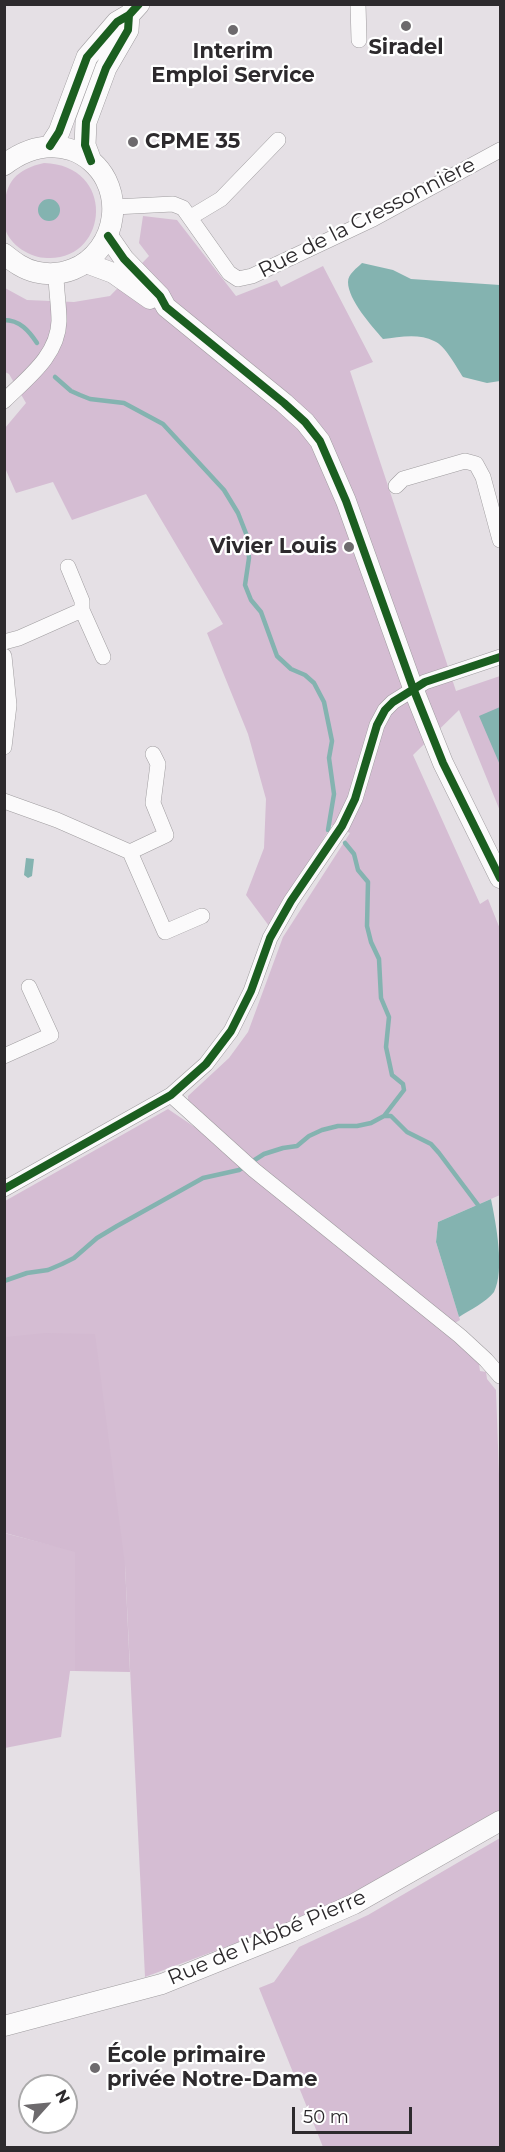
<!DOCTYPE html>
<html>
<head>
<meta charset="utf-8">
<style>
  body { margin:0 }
  #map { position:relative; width:505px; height:2152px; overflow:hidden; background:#e5e0e5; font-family:Montserrat,sans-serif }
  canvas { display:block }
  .frame { position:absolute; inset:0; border:6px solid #2d2a2d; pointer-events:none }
  .north { position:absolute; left:18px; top:2074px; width:60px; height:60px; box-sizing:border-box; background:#fff; border:2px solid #abaaab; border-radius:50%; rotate:63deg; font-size:16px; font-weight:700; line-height:24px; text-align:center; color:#2d2a2d }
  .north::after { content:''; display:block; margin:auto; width:21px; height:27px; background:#6d6a6d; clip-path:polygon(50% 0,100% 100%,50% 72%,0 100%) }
  .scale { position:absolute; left:292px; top:2107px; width:120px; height:27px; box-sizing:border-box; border:3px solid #2d2a2d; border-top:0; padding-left:8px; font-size:18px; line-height:21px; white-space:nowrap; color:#2d2a2d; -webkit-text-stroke:4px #fff; paint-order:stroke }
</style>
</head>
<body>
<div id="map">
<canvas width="505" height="2152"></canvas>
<div class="frame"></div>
<div class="north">N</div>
<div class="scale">50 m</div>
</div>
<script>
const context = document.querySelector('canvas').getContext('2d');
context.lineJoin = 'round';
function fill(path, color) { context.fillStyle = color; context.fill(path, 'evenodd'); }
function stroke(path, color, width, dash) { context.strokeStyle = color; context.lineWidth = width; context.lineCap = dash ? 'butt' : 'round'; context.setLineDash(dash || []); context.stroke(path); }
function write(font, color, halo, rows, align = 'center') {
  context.font = font + ' Montserrat,sans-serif'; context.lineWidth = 4.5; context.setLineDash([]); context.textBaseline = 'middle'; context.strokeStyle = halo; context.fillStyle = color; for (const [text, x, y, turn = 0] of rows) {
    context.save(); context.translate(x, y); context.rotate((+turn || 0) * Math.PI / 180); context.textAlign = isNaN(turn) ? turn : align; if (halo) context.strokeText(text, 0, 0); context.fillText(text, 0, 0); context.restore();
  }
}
fill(new Path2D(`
  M44,163c73,2 65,98 3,95 -16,0 -38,-13 -42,-30 -2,-5 0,-13 0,-18 -1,-28 12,-41 39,-47z
  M143,216l34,4 59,76 41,-16 4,7 42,-21 50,96 -23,9 106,320 44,-15v135l-41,-101 -46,45 67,149 8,-5 12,30v266l-62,27 -2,20 24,78 -7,4 -210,-172 -55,-51v-5l41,-38 19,-26 35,-95 67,-104 -18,-8 -63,101 -23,-31 18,-47 2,-49 -18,-65 -41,-101 16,-9 -77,-130 -74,26 -19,-38 -37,11 -11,-25v-40l21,-25 -17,-29 -4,-2v-84l22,12 47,2 36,-6 39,-40 -10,-13z
  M168,1109l31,21 279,227 2,14 6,1 1,7 9,11 4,113v309l-175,98 -180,67 -20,-412 -120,-228v-136z
  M4,1533l71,18v120h-5l-9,66 -56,11z
  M500,1838v309h-177l-64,-159 15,-6 25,-35 69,-32z`), '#d5bdd3');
fill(new Path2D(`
  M45,1333l50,1 30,231 5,107 -55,-1v-119l-70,-19v-196z`), '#d3bad1');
fill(new Path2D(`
  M38 210a11 11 0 1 1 22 0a11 11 0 1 1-22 0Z
  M362,263l31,7 18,9 89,6v96l-13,2 -24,-6c-6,-9 -18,-32 -29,-36 -15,-8 -35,-4 -51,-2 -11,-13 -35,-39 -35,-57 0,-8 9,-14 14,-19z
  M500,707v58l-21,-49z
  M26,858l8,1 -2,17 -4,2 -4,-3z
  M491,1199c5,25 14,71 3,93 -8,10 -24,18 -35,25l-23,-75 2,-20z`), '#84b3b0');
stroke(new Path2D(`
  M4,320c16,0 25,11 33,23
  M55,377l16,14 9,4 10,4 34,4 39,21 61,66 14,23 9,23 2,22 -4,27 6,15 10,12 16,44 14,13 14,6 9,8 10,19 8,39 -3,17 5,36 -6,36
  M384,1116h7l16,16 24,12 8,9 39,52
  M4,1281l23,-8 21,-3 14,-6 12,-6 23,-20 20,-12 86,-48 36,-8 25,-16 19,-6 14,-2 12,-10 13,-6 16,-4h19l14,-3 13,-7 20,-26 -1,-6 -11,-9 -6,-28 3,-30 -8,-19 -2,-39 -8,-17 -4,-16 1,-44 -10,-12 -4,-16 -9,-11`), '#84b3b0', 4.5);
const minor = new Path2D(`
  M358,4l1,36
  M114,207l59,-3 10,4 46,65 9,6 14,-3 121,-57 127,-69
  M191,217l30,-18 57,-59
  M4,401c23,-23 54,-45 55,-80 0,-16 -3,-32 -3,-47
  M396,486l7,-7 62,-18 11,3 7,13 17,63
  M82,610l21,47
  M4,642l15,-4 63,-28v-9l-14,-34
  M4,656l5,49 -5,42
  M4,801l53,19 73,32 36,-17 -13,-32 5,-39 -5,-10
  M130,852l35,80 37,-16
  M4,1056l47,-21 -22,-48
  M171,1095l83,75 206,166 26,24 14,16
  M4,1189l167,-94 35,-31 25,-33 20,-40 19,-53 21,-37 51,-75 13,-27 22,-74 8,-15 8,-8 32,-20 75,-25`);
const tertiary = new Path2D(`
  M108,236l16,23 36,37 6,11 118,96 21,19 15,19 26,60 67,187 30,75 57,115
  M86,263l27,10 37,26
  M4,2026l158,-42 129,-52 63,-28 146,-83`);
const secondary = new Path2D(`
  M50,146l9,-14 28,-75 30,-35 12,-7 10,-11
  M91,161l-6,-16 1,-23 20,-54 22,-38 1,-15
  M4,165c21,-16 43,-23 68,-15 14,5 27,16 34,30 23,47 -16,104 -70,92 -13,-3 -22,-10 -32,-18`);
stroke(minor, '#9f9c9f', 16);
stroke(tertiary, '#9f9c9f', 21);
stroke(secondary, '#9f9c9f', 22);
stroke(minor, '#fbfafb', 15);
stroke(tertiary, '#fbfafb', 20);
stroke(secondary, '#fbfafb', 21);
stroke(new Path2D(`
  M50,146l9,-14 28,-75 30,-35 12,-7 10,-11
  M91,161l-6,-16 1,-23 20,-54 22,-38 1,-15
  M108,236l16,23 36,37 6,11 118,96 21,19 15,19 26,60 67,187 30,75 57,115
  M4,1189l167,-94 35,-31 25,-33 20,-40 19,-53 21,-37 51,-75 13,-27 22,-74 8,-15 8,-8 32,-20 75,-25`), '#1b5e20', 8);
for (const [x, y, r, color] of [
  [406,26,6,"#6d6a6d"],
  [233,30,6,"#6d6a6d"],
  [133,142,6,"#6d6a6d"],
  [349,547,6,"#6d6a6d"],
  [95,2068,6,"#6d6a6d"]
]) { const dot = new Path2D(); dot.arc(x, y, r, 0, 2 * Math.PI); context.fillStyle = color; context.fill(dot); stroke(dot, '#fff', 2); }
write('bold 21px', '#2d2a2d', '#fff', [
  ["Siradel",406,48],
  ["Interim",233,52],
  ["Emploi Service",233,76],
  ["CPME 35",145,142,"left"],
  ["Vivier Louis",337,547,"right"],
  ["École primaire",107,2056,"left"],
  ["privée Notre-Dame",107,2080,"left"]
]);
write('21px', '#2d2a2d', '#fff', [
  ["Rue de la Cressonnière",367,218,-27],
  ["Rue de l'Abbé Pierre",267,1938,-23]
]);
</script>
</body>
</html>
